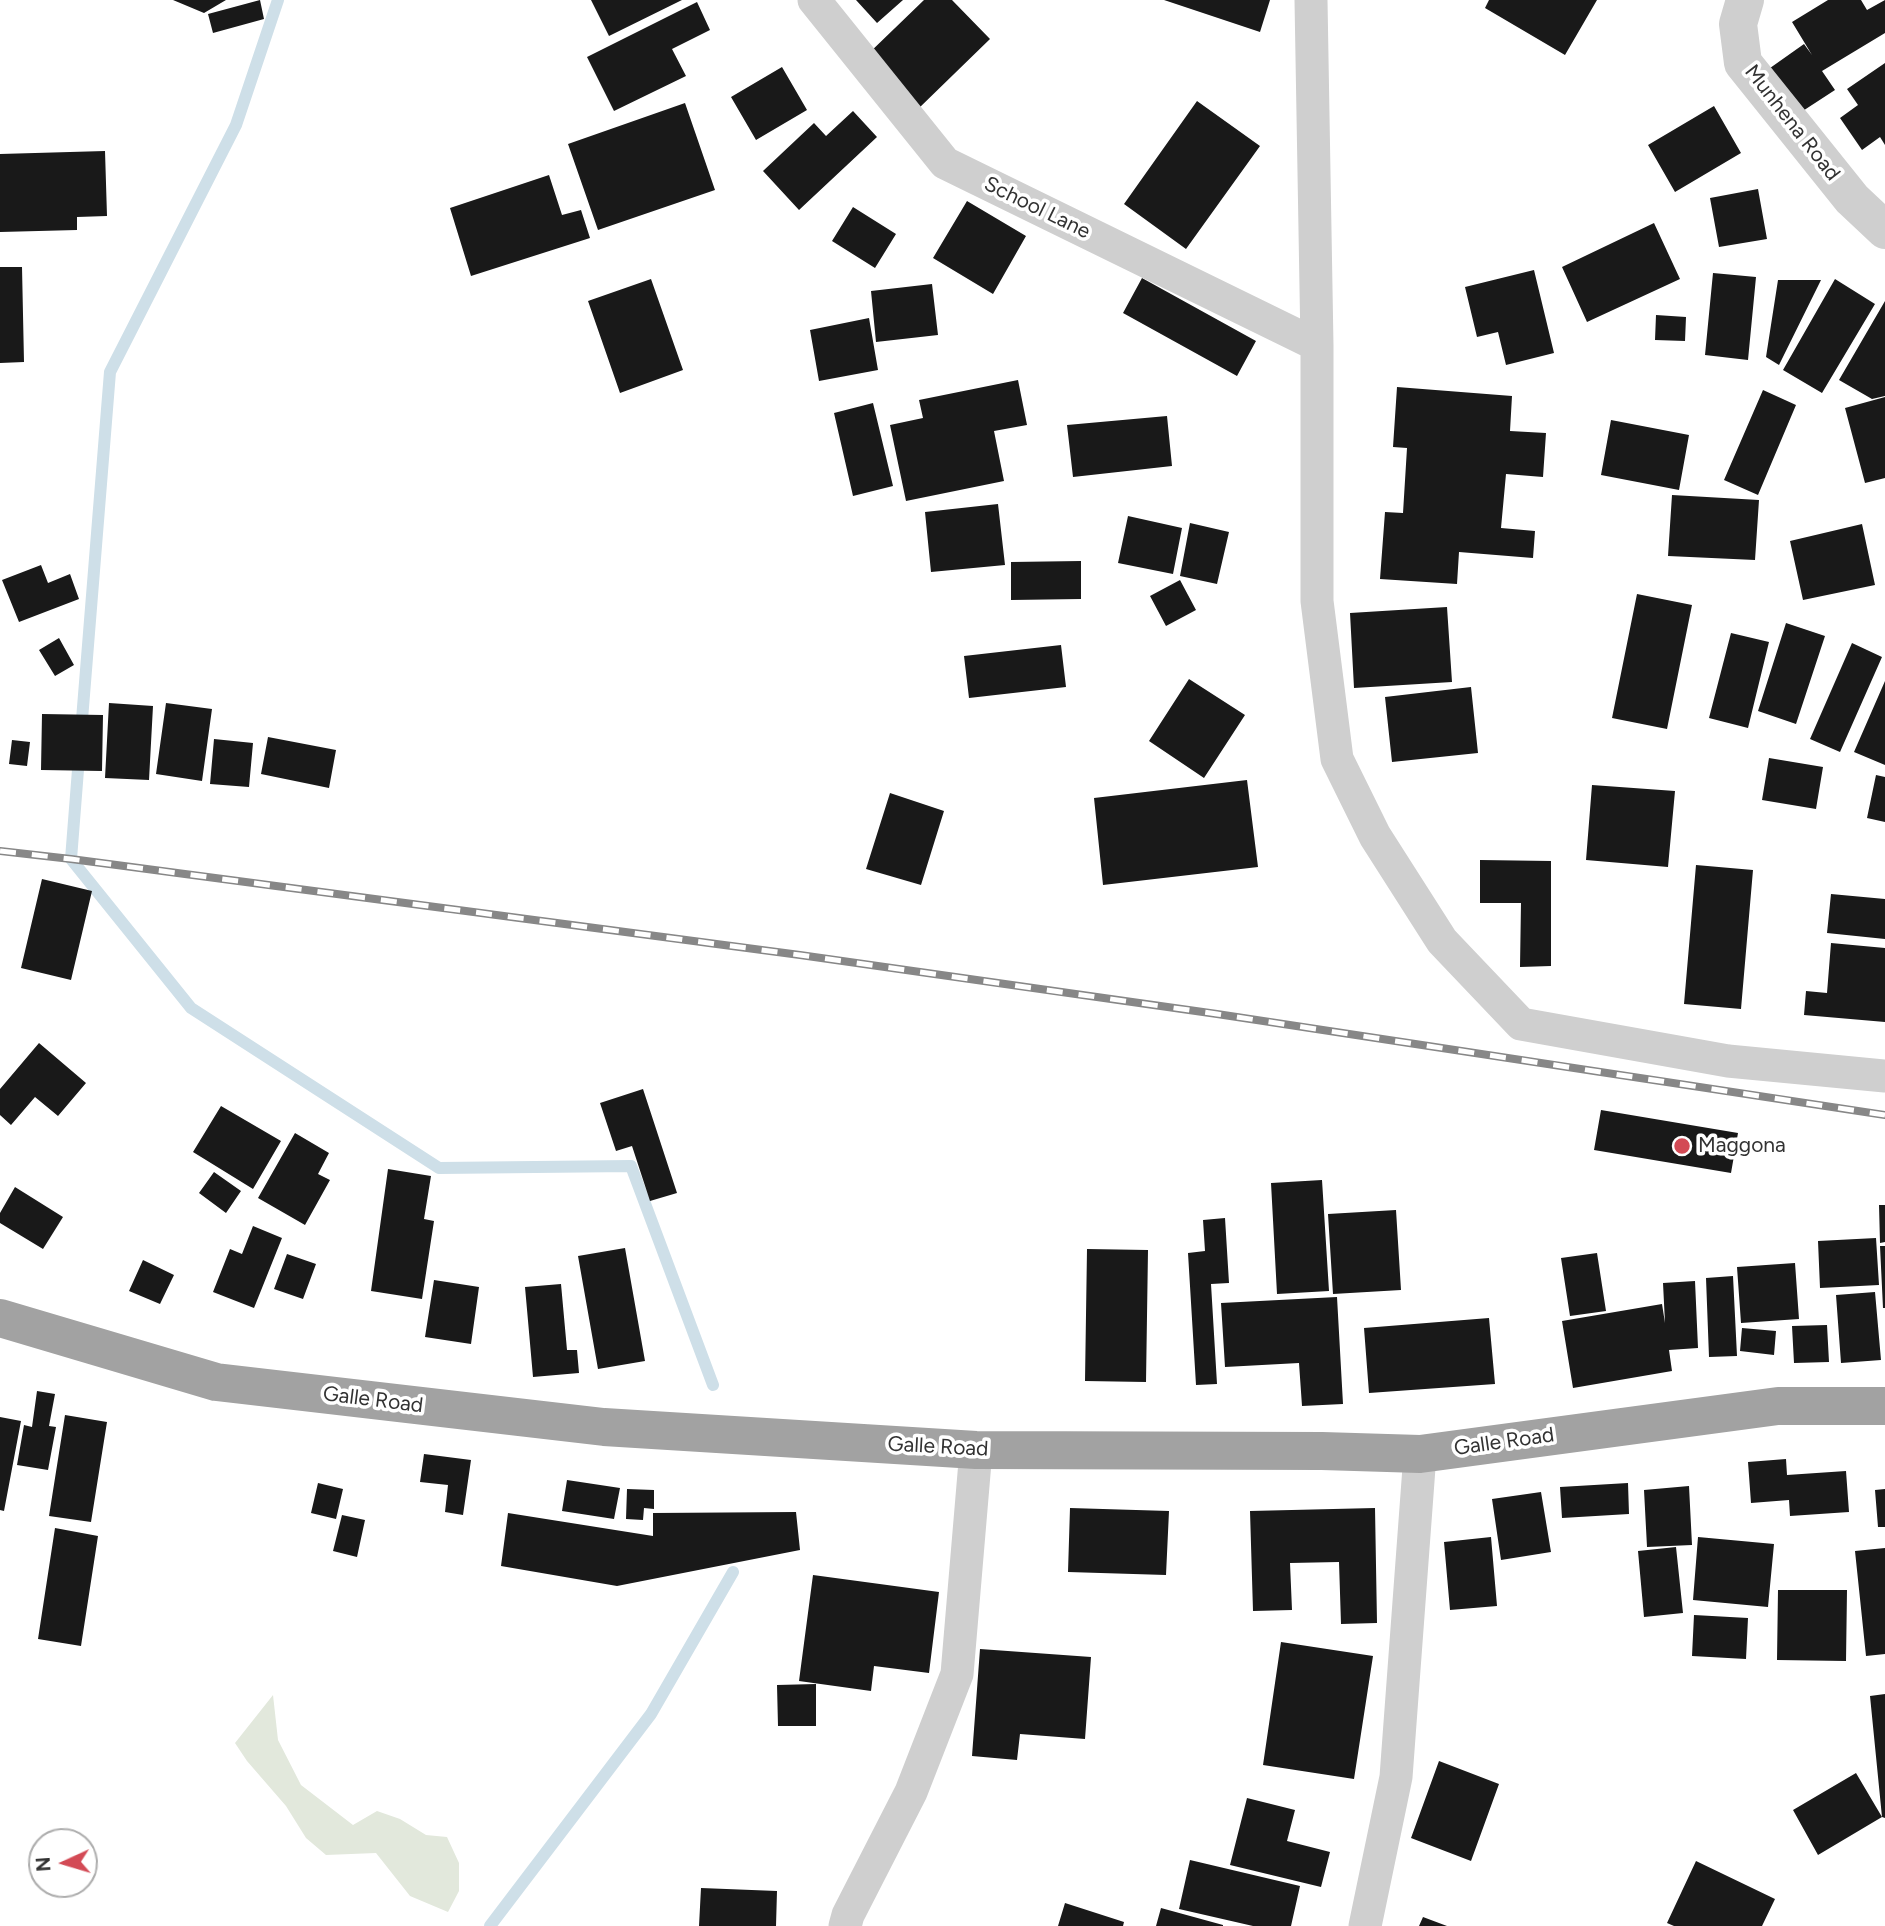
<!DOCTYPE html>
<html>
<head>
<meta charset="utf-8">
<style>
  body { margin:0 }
  #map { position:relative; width:1885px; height:1926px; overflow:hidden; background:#fff; font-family:Figtree,sans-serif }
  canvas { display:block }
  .north { position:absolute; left:28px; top:1828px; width:70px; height:70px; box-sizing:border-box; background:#fff; border:2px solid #adadad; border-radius:50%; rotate:266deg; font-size:19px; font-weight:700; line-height:28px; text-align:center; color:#323232 }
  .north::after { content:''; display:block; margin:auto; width:24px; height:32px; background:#d34a55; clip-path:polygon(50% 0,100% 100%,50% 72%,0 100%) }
</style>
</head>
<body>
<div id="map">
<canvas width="1885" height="1926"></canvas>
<div class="north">N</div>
</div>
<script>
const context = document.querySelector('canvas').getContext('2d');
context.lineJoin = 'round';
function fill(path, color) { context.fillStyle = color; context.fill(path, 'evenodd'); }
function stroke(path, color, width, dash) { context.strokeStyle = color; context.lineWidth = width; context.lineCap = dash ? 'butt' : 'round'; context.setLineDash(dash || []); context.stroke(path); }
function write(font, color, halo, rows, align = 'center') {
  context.font = font + ' Figtree,sans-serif'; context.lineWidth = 7; context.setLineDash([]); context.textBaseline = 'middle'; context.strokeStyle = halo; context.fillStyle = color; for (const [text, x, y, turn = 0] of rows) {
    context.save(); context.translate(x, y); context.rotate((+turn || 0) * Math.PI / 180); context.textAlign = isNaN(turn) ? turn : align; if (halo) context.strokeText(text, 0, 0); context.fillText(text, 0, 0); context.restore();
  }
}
fill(new Path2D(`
  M273,1695l5,45 23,45 52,40 24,-14 23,8 26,16 21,2 12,26v28l-11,21 -38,-16 -34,-43 -50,2 -20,-17 -20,-32 -39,-45 -12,-18z`), '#e2e8dc');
stroke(new Path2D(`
  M81,732l29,-360 126,-247 42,-125
  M79,757l-8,102 120,149 248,160 192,-2 82,219
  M490,1926l161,-212 82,-142`), '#cedfe8', 12);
fill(new Path2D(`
  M173,0h53l-22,13z
  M260,0l4,19 -51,14 -5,-19z
  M591,0h91l-73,36z
  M856,0h47l-26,23z
  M924,0h28l38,39 -73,71 -51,-54z
  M1164,0h106l-10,32z
  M1489,0h108l-32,55 -80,-47z
  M1828,0h33l6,10 18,-10v33l-63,38 13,19 -43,28 -29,-45 41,-29 8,11 -20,-33z
  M697,2l13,28 -38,19 14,27 -72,35 -27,-54z
  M1885,63v82l-5,-8 -18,13 -22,-32 18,-13 -11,-16z
  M782,67l25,43 -51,30 -25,-43z
  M1197,101l63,45 -74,103 -62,-45z
  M685,103l30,87 -117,40 -30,-86z
  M1714,106l27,47 -66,39 -27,-47z
  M853,111l24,26 -78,73 -36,-39 51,-48 12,13z
  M105,151l2,65 -30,1v13l-77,2v-78z
  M549,175l13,40 19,-5 9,28 -119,38 -21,-68z
  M1758,189l9,50 -48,8 -9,-49z
  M967,201l59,35 -33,58 -60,-36z
  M853,207l43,27 -21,34 -43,-27z
  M1654,223l26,56 -93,43 -25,-55z
  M0,267h22l2,95 -24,1z
  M1534,270l20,83 -48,12 -8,-33 -21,5 -12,-50z
  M1713,273l43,4 -8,83 -43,-5z
  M1142,278l114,63 -19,35 -114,-63z
  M651,279l32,91 -63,23 -32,-92z
  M1835,279l40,25 -53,89 -39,-23z
  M1778,280h43l-42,85 -13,-8z
  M932,284l6,51 -62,7 -5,-51z
  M1885,301v95l-13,3 -33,-19z
  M1656,315l30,2 -1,24 -30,-1z
  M869,318l9,52 -59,11 -9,-51z
  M1018,380l9,45 -33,6 10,50 -98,20 -16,-76 33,-7 -4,-18z
  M1397,387l115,9 -2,35 36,2 -3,44 -37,-3 -5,54 34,3 -2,27 -74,-6 -2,32 -77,-5 5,-67 18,1 4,-65 -14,-1z
  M1763,390l33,15 -38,90 -34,-15z
  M1885,397v81l-20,5 -20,-75z
  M873,403l20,83 -40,10 -19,-83z
  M1167,416l5,50 -99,11 -6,-52z
  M1611,420l78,15 -10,55 -78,-15z
  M1672,495l87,5 -4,60 -87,-4z
  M998,504l7,61 -74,7 -6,-60z
  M1128,516l54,12 -9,46 -55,-11z
  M1190,523l39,9 -12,52 -37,-8z
  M1862,524l13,61 -72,15 -13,-59z
  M1081,561v38l-70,1v-38z
  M41,565l7,18 22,-9 9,25 -60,23 -17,-42z
  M1180,580l16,30 -30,16 -16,-30z
  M1637,594l55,11 -25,124 -55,-11z
  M1447,607l5,75 -98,6 -4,-75z
  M1786,623l39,13 -29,88 -38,-13z
  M1731,633l38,9 -21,86 -39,-10z
  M59,638l15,27 -19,11 -16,-26z
  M1852,643l30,14 -42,95 -30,-13z
  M1061,645l5,42 -97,11 -5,-42z
  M1189,679l56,36 -41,63 -55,-37z
  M1885,681v84l-31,-13z
  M1471,687l7,66 -86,9 -7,-65z
  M109,703l44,3 -4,74 -44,-2z
  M166,703l46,6 -10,72 -46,-7z
  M42,714l61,1 -1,56 -61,-1z
  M268,737l68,13 -7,38 -68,-14z
  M214,739l39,4 -4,44 -39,-3z
  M12,740l18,2 -3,24 -18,-2z
  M1769,758l54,9 -7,42 -54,-9z
  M1876,775l9,2v45l-18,-4z
  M1247,780l11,87 -155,18 -9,-87z
  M1592,785l83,6 -7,76 -82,-7z
  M890,793l54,18 -23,74 -55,-16z
  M1480,860l71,1v105l-31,1 1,-64h-41z
  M1696,865l57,5 -12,139 -57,-5z
  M42,879l50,12 -21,89 -50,-12z
  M1831,894l54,5v40l-58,-6z
  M1831,943l54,5v74l-81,-7 2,-24 21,2z
  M39,1043l47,40 -28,33 -23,-19 -24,28 -11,-10v-26z
  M643,1089l34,104 -27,8 -18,-55 -16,5 -16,-48z
  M221,1106l60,35 -28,48 -60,-37z
  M1601,1110l137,23 -7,40 -137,-23z
  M295,1133l34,20 -11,21 12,6 -25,45 -47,-27z
  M388,1169l43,7 -7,43 10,2 -12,78 -51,-8z
  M214,1172l27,19 -15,22 -27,-20z
  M1322,1180l7,111 -52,3 -6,-111z
  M15,1187l48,30 -20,32 -43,-26v-10z
  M1879,1205h6v37l-5,1z
  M1396,1210l5,80 -68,4 -5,-80z
  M1225,1218l4,65 -18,1 6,100 -21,1 -8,-132 17,-2 -2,-31z
  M253,1226l29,12 -28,70 -41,-16 17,-43 12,5z
  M1876,1238l3,47 -59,3 -2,-47z
  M1880,1246h5v62h-2z
  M625,1248l20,113 -47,8 -20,-113z
  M1087,1249l61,1 -2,132 -61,-1z
  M1597,1253l9,58 -36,5 -9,-58z
  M287,1254l29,10 -13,35 -29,-10z
  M143,1260l31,15 -14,29 -31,-13z
  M1795,1263l4,56 -58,4 -4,-56z
  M1733,1276l4,80 -28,1 -3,-79z
  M434,1280l45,7 -8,57 -46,-7z
  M1695,1281l3,67 -29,2 3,21 -99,17 -11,-67 100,-17 3,19 -2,-40z
  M561,1284l6,66h10l2,23 -46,4 -8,-90z
  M1875,1292l6,68 -40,3 -5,-68z
  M1337,1297l6,107 -41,2 -3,-43 -74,4 -4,-64z
  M1489,1318l6,66 -126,9 -5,-65z
  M1827,1325l2,37 -35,1 -2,-37z
  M1742,1328l34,3 -2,24 -34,-4z
  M37,1391l18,3 -6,32 7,1 -8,43 -31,-5 7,-40 8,2z
  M65,1415l42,7 -16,100 -42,-6z
  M0,1417l21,4 -17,90 -4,-1z
  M424,1454l47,6 -8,55 -18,-3 3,-27 -28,-3z
  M1786,1459l1,16 59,-4 3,41 -59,4 -1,-16 -38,3 -3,-41z
  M567,1480l53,8 -6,31 -52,-8z
  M318,1483l25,6 -7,30 -25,-6z
  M1628,1483l1,31 -67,4 -2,-31z
  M1689,1486l3,59 -45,2 -3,-57z
  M627,1489l27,1v19l-10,-1 -1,12 -17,-1z
  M1885,1489v38h-7l-3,-37z
  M1541,1492l10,60 -50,8 -9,-61z
  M1070,1508l99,3 -3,64 -98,-3z
  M1375,1508l2,115 -36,1 -2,-62 -49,1 2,47 -39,1 -3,-100z
  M796,1512l4,38 -183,36 -116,-20 7,-53 145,23v-23z
  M342,1515l23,5 -8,37 -24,-6z
  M55,1528l43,8 -17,110 -43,-7z
  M1491,1537l6,69 -47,4 -6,-68z
  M1698,1537l76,7 -6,63 -75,-7z
  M1676,1547l7,66 -39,4 -6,-66z
  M1885,1548v106l-19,2 -11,-105z
  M813,1575l126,17 -10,81 -55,-7 -3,25 -72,-10z
  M1778,1590h69l-1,71 -69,-1z
  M1694,1615l54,3 -2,41 -54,-3z
  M1281,1642l92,14 -19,123 -91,-14z
  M980,1649l111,8 -6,82 -65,-5 -3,26 -45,-4z
  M816,1684v42h-38l-1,-41z
  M1885,1694v124l-3,-1 -64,38 -25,-45 63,-37 26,44 -12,-121z
  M1439,1761l60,23 -28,77 -60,-23z
  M1247,1798l48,12 -8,31 43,11 -9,35 -91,-22z
  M1190,1860l110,26 -9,40h-38l-74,-17z
  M1696,1861l79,38 -13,27h-88l-7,-3z
  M701,1888l76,3 -1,35h-77z
  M1065,1903l59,19 -1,4h-65z
  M1161,1908l62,17v1h-67z
  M1423,1917l24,9h-28z`), '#191919');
stroke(new Path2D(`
  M814,0l131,163 372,182
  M1311,0l6,345v256l20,158 38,77 67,105 79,83 207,37 157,15
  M845,1926l3,-11 63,-123 46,-118 19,-224
  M1365,1926l31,-149 24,-323`), '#cfcfcf', 33);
stroke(new Path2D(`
  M1745,0l-7,24 5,39 109,136 33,31`), '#cfcfcf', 38);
stroke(new Path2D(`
  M0,1318l216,64 388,45 372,23 346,1 98,3 358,-48h107`), '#a2a2a2', 38);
const rail = new Path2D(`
  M0,851l71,8 729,96 417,59 668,101`);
stroke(rail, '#878787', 8);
stroke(rail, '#fff', 5, [16]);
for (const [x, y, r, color] of [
  [1682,1146,9,"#d34a55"]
]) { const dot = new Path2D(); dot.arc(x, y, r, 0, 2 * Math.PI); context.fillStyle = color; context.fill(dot); stroke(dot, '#fff', 2.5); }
write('21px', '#323232', '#fff', [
  ["Munhena Road",1792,123,52],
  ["School Lane",1037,208,26],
  ["Galle Road",373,1400,7],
  ["Galle Road",1504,1442,-8],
  ["Galle Road",938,1447,3]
]);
write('21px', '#323232', '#fff', [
  ["Maggona",1698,1146]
], 'left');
</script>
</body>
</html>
